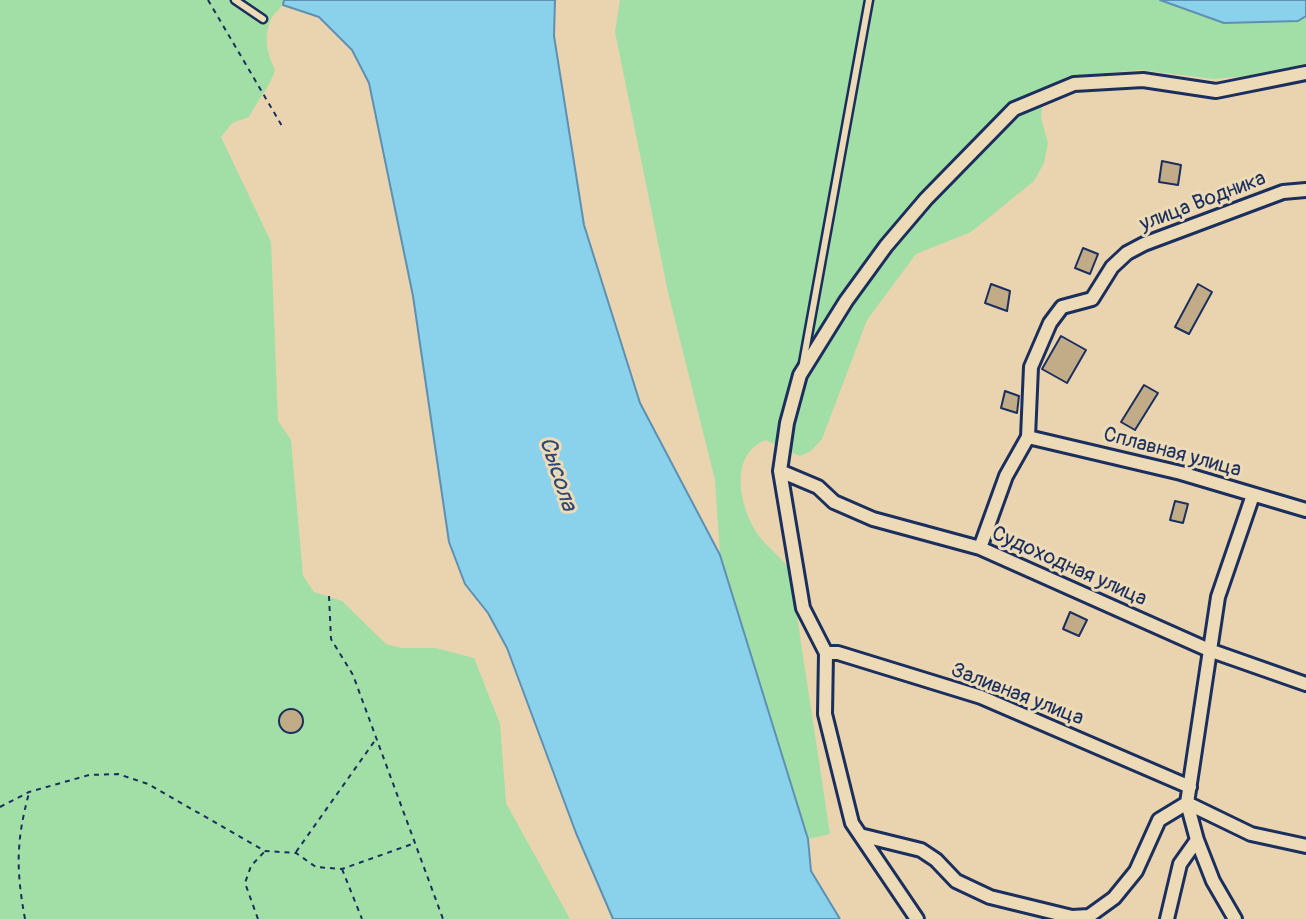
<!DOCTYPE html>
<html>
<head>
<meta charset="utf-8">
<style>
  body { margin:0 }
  canvas { display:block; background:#e9d4af }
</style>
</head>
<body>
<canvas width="1306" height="919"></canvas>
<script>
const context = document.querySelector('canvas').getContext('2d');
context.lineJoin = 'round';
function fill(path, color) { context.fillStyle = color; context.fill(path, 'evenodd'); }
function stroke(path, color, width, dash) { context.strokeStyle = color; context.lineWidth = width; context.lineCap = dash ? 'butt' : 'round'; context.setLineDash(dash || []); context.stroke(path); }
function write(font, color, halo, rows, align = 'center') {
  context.font = font + ' Pangolin,sans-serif'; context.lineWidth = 6; context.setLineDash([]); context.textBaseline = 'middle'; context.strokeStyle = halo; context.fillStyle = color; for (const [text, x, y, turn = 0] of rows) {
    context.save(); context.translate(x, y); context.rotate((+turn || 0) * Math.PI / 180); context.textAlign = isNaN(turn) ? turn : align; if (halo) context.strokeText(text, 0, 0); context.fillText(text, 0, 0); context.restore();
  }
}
fill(new Path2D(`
  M0,0h284c-2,9 -9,11 -13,19 -8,18 -4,35 4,51 -6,19 -17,29 -26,47l-17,6 -11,14 50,105 7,179 13,19 12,136 11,16 28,9 44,43 15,4h35l38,10 26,66 6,79 64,116h-570z
  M620,0h540l23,8 115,13 8,-5v48l-32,10 -60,5 -73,-9 -69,6 -21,14 -9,17 -1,11 7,25 -4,20 -10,18 -63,51 -55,22 -49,66 -45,119 -11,12 -11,5 -34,-16c-41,15 -25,77 -2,102 10,11 18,16 26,28l40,264 -22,5 -88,-284 -5,-75 -47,-188 -53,-260z`), '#a1dfa6');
const water = new Path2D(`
  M284,0h271l-1,36 30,189 56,178 80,152 88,284 3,32 29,48h-227l-37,-86 -69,-185 -19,-35 -23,-29 -16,-42 -36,-246 -44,-213 -17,-33 -33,-33 -36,-12z
  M1160,0h146v16l-8,5 -74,2z`);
fill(water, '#8ad1eb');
stroke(water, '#5e90b3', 2);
const building = new Path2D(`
  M1162,161l19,4 -3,20 -19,-3z
  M1083,248l15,6 -8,20 -15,-6z
  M991,284l19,7 -3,20 -22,-8z
  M1198,284l14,8 -23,42 -14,-7z
  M1061,336l25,14 -19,33 -25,-14z
  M1144,385l14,8 -23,37 -14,-8z
  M1005,391l14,5 -2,17 -16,-5z
  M1175,501l13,3 -5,19 -13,-3z
  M1070,612l17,8 -8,16 -16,-7z
  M279 721a12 12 0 1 1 24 0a12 12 0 1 1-24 0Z`);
fill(building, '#c1ac87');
stroke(building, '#1b2f5e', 2);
const service = new Path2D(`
  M235,0l28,19
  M803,363l66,-363`);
const minor = new Path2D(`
  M1028,437l153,36 125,37
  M780,471l38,16 16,15 39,17 107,29 229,102 97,34
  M980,548l26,-72 22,-39 3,-70 19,-44 12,-16 30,-8 20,-32 15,-14 17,-9 139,-52 23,-2
  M826,653h12l143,44 209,90
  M864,836l57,14 15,10 20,21 34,16 82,20 17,-1 25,-18 22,-27 23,-51 28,-17 64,31 55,12
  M917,919l-65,-96 -27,-109 1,-61 -23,-45 -23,-137 7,-48 13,-48 46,-74 40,-55 40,-47 88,-90 60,-25 69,-4 73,11 90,-18
  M1167,919l13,-55 17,-24
  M1235,919l-22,-38 -16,-41 -10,-37 31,-206 35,-102`);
stroke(service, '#1b2f5e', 11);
stroke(minor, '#1b2f5e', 18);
stroke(new Path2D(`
  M208,0l74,126
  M329,596l2,43 22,36 90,244
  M0,807l29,-15 60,-17 29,-1 30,10 117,67 31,2 20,14 26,2 73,-26
  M296,852l80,-113
  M342,869l20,50
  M25,919c-9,-49 -9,-78 4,-126
  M258,919l-13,-36 6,-17 14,-15`), '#1b2f5e', 2, [5, 5]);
stroke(service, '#eddab7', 6);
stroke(minor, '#eddab7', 12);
write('21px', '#1b2f5e', '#eddab7', [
  ["улица Водника",1203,202,-21],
  ["Сплавная улица",1172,453,15],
  ["Судоходная улица",1069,567,24],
  ["Заливная улица",1017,695,21]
]);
write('italic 23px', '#2c4773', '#eddab7', [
  ["Сысола",557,474,72]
]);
</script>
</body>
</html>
